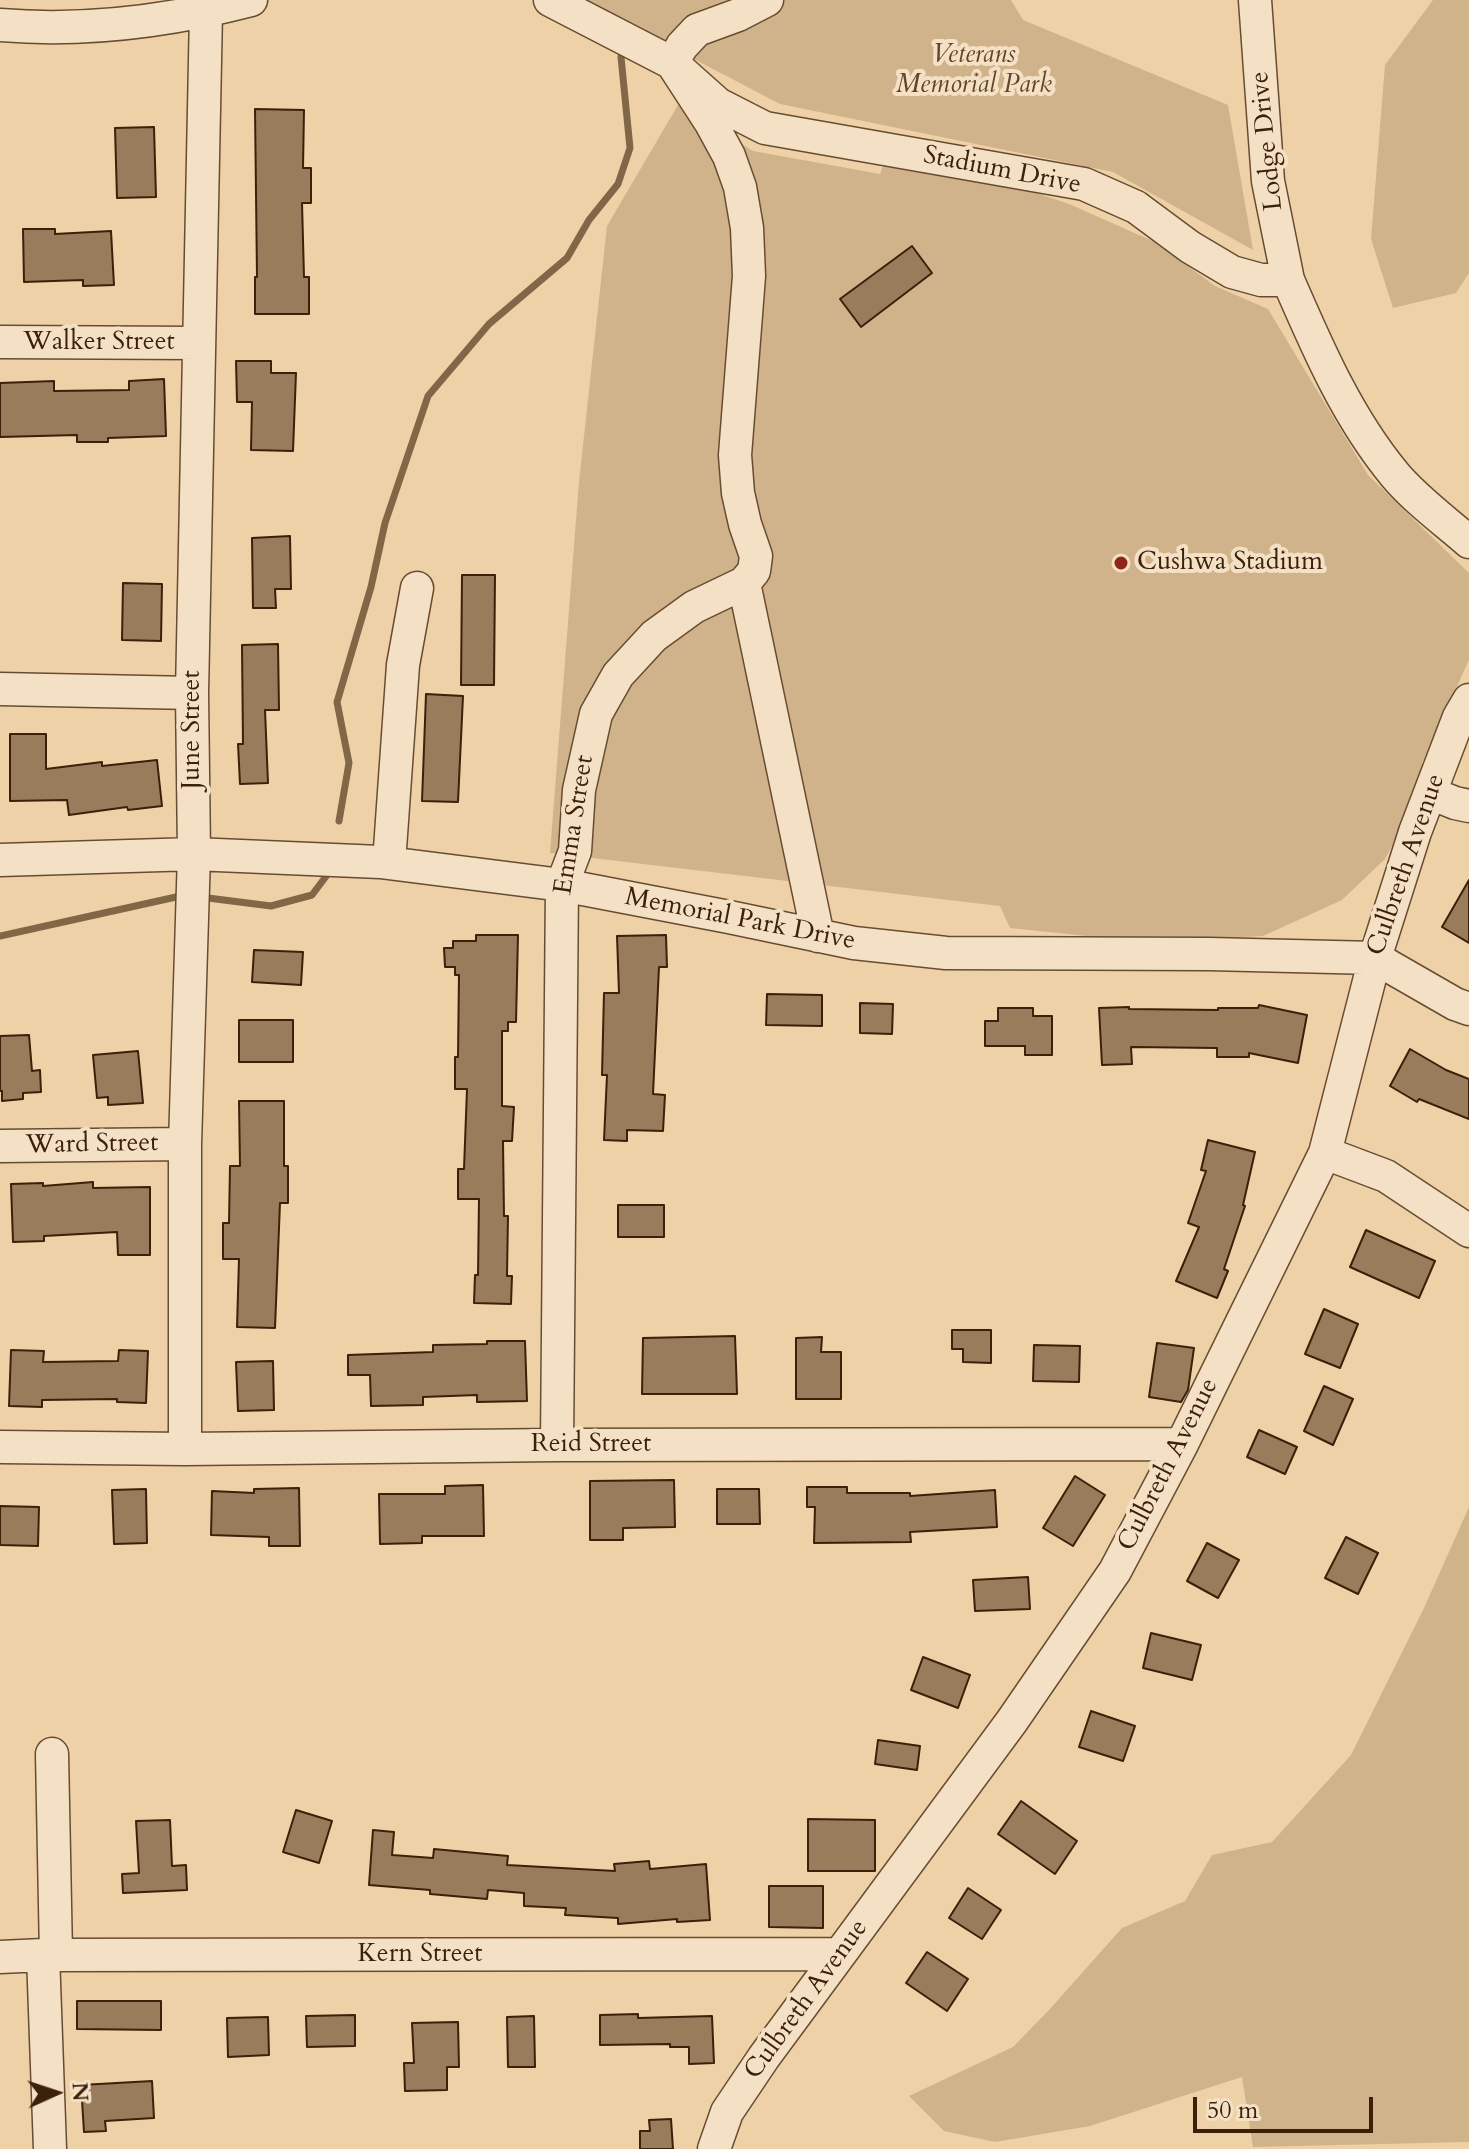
<!DOCTYPE html>
<html>
<head>
<meta charset="utf-8">
<style>
  body { margin:0 }
  #map { position:relative; width:1469px; height:2149px; overflow:hidden; background:#eed1a6; font-family:Cardo,serif }
  canvas { display:block }
  .north { position:absolute; left:16px; top:2053px; width:80px; height:80px; -webkit-text-stroke:6px #f4e1c5; paint-order:stroke; rotate:87deg; font-size:22px; font-weight:700; line-height:32px; text-align:center; color:#3b200a }
  .north::after { content:''; display:block; margin:auto; width:28px; height:36px; background:#3b200a; clip-path:polygon(50% 0,100% 100%,50% 72%,0 100%) }
  .scale { position:absolute; left:1193px; top:2097px; width:180px; height:36px; box-sizing:border-box; border:4px solid #3b200a; border-top:0; padding-left:10px; font-size:24px; line-height:28px; white-space:nowrap; color:#3b200a; -webkit-text-stroke:6px #f4e1c5; paint-order:stroke }
</style>
</head>
<body>
<div id="map">
<canvas width="1469" height="2149"></canvas>
<div class="north">N</div>
<div class="scale">50 m</div>
</div>
<script>
const context = document.querySelector('canvas').getContext('2d');
context.lineJoin = 'round';
function fill(path, color) { context.fillStyle = color; context.fill(path, 'evenodd'); }
function stroke(path, color, width, dash) { context.strokeStyle = color; context.lineWidth = width; context.lineCap = dash ? 'butt' : 'round'; context.setLineDash(dash || []); context.stroke(path); }
function write(font, color, halo, rows, align = 'center') {
  context.font = font + ' Cardo,serif'; context.lineWidth = 8; context.setLineDash([]); context.textBaseline = 'middle'; context.strokeStyle = halo; context.fillStyle = color; for (const [text, x, y, turn = 0] of rows) {
    context.save(); context.translate(x, y); context.rotate((+turn || 0) * Math.PI / 180); context.textAlign = isNaN(turn) ? turn : align; if (halo) context.strokeText(text, 0, 0); context.fillText(text, 0, 0); context.restore();
  }
}
fill(new Path2D(`
  M581,0h430l12,20 205,85 25,145 -140,-78 -333,-68z
  M1433,0h36v273l-13,20 -63,15 -22,-69 14,-174z
  M678,105l75,46 127,23 3,-8 123,17 63,21 86,38 60,44 53,23 100,166 101,98v87l-47,103 -3,34 -34,62 -43,41 -79,36 -118,6 -135,-14 -10,-22 -450,-53 29,-371 28,-256z
  M1469,1507v635l-216,5 -11,-70 -152,49 -95,16 -51,-11 -35,-35 104,-49 36,-37 73,-82 63,-27 27,-46 60,-13 79,-87 73,-147z`), '#d0b38b');
stroke(new Path2D(`
  M339,821l10,-58 -12,-61 34,-115 14,-64 43,-127 61,-72 78,-66 22,-38 29,-36 12,-36 -9,-91
  M208,898l63,8 41,-11 18,-24
  M0,936l176,-39`), '#826648', 7);
const building = new Path2D(`
  M255,109l49,1 -1,58h8v35h-9l2,74h5v37h-54v-37h2z
  M154,127l2,70 -39,1 -2,-70z
  M23,229h32v5l56,-3 3,54 -31,1v-6l-59,2z
  M912,246l20,27 -71,54 -21,-28z
  M236,361h35v12h25l-3,78 -42,-1 1,-48h-15z
  M164,379l2,57 -58,2v4h-31v-7l-77,2v-54l54,-2v10l75,-1v-9z
  M290,536l1,53h-16l1,19h-23l-1,-70z
  M462,575h33l-1,110h-33z
  M123,583l39,1 -1,57 -39,-1z
  M278,644l1,66h-14l3,73 -28,1 -2,-40h5l-1,-99z
  M426,694l37,2 -5,106 -36,-1z
  M10,734h36v35l56,-7v4l55,-6 5,46 -34,4 -1,-3 -58,8 -2,-15 -57,1z
  M1469,880v63l-27,-16z
  M476,935h42l-2,87h-8v9h-6v75l12,1 -2,34h-9l1,75h4l-1,60h5l-1,28 -37,-1 1,-28h3l1,-76h-21v-30h6l3,-80h-12v-32h3l1,-82h-4v-8h-10l-1,-19h9v-7h23z
  M666,935l1,32h-8l-6,127 12,1 -2,36 -36,-1v11l-23,-1 3,-65h-5l2,-82h15l-2,-57z
  M254,950l49,2 -2,33 -49,-3z
  M767,994l55,1v31l-56,-1z
  M860,1003l33,1 -1,30 -32,-1z
  M1259,1005l48,10 -9,48 -49,-10v4h-32v-9l-86,-1 1,17 -30,1 -3,-57 30,-1v2l89,1v-2h40z
  M998,1008h35v8h19v39h-27v-9h-40v-25h13z
  M239,1020h54v42h-54z
  M29,1035l3,36 8,-1 1,22 -18,1v6l-21,2v-10h-2v-55z
  M1410,1049l36,21 23,9v40l-50,-20 -2,3 -27,-16z
  M138,1051l5,52 -35,2v-8l-11,1 -4,-43z
  M239,1101h45v65h4v37h-8l-5,125 -38,-1 2,-68h-16v-36h6l1,-57h10z
  M1208,1140l47,12 -12,53 2,1 -21,63 4,2 -11,27 -41,-17 23,-54 -11,-4 18,-52 -5,-1z
  M93,1182v6l57,-1v68h-32l-1,-23 -73,4v5l-31,1 -2,-58 32,-1v3z
  M618,1205h46v32h-46z
  M1366,1230l69,31 -16,37 -69,-31z
  M1324,1309l34,15 -18,44 -35,-14z
  M952,1330h39v33l-28,-1v-13h-11z
  M735,1336l2,58h-95l1,-56z
  M822,1337l-1,15h20v47h-45v-61z
  M487,1341h38l2,60 -50,1v-7l-54,2v8l-52,1 -1,-31h-22v-20l85,-3v-7l54,-1z
  M1157,1343l37,5 -6,42 -7,12 -32,-5z
  M1034,1345l46,1 -1,36 -46,-1z
  M11,1350l33,1 -1,11 75,-1 1,-11 29,1 -2,52 -29,-1v-3l-75,1v7l-33,-1z
  M273,1361l1,49 -36,1 -2,-49z
  M1324,1386l29,13 -20,46 -29,-14z
  M1259,1430l38,17 -12,27 -38,-17z
  M1075,1476l30,19 -32,51 -30,-18z
  M674,1480l1,47 -52,1v12h-33v-59z
  M483,1485l1,51h-62v7l-42,1 -1,-50h66v-8z
  M807,1487h40v6h63v3l85,-6 2,37 -87,5 1,10 -97,1 1,-36h-8z
  M299,1488l1,58h-31v-9l-58,-2 1,-44 42,2v-4z
  M146,1489l1,54 -33,1 -2,-54z
  M717,1489h42l1,35h-43z
  M0,1506l39,1 -1,39 -38,-1z
  M1346,1537l32,16 -20,41 -33,-16z
  M1207,1543l32,17 -21,38 -31,-17z
  M1028,1577l2,32 -55,2 -2,-31z
  M1151,1633l50,12 -9,35 -49,-12z
  M923,1657l47,18 -12,33 -47,-18z
  M1091,1711l44,15 -12,35 -44,-14z
  M878,1740l42,6 -3,24 -42,-6z
  M1021,1801l56,40 -22,33 -57,-40z
  M296,1810l36,11 -13,42 -36,-11z
  M808,1819l67,1v51h-67z
  M170,1820l2,46 14,-1 1,25 -64,3 -1,-19 17,-1 -3,-52z
  M373,1830l21,2 -2,23 41,3 1,-9 74,7 -1,9 108,6 -1,-7 35,-3 1,8 56,-5 4,56 -33,2v-3l-59,5v-6l-53,-3 1,-7 -42,-2v-13l-36,-3 -1,9 -57,-5v-4l-61,-5z
  M769,1886h54v42l-54,-1z
  M968,1888l33,22 -19,29 -33,-21z
  M927,1952l41,27 -21,32 -41,-28z
  M77,2001h84v29l-84,-1z
  M638,2014v4l74,-2 2,47 -25,1v-17h-19v-3l-70,1v-30z
  M355,2015v31l-48,1 -1,-31z
  M534,2016l1,51h-27l-1,-50z
  M268,2017l1,38 -41,2 -1,-39z
  M458,2022l1,45h-12v23l-42,1 -1,-28h10l-2,-40z
  M152,2081l2,37 -49,3 1,10 -22,1 -3,-47z
  M671,2119l2,30h-33v-18h10l-1,-11z`);
fill(building, '#987c5b');
stroke(building, '#3b200a', 2);
const minor = new Path2D(`
  M550,0l122,63 46,41 47,24 319,56 52,23 54,40 42,25 29,8h27c30,69 59,137 107,195 21,25 50,46 74,67
  M1255,0l13,181 20,99
  M0,25c84,7 170,-4 251,-25
  M0,342l198,1
  M744,583l74,353
  M0,689l192,4
  M1430,793l25,10 14,3
  M0,860l194,-6 186,8 182,23 167,32 125,26 92,10 263,1 166,4 80,46 14,5
  M389,863l14,-198 14,-77
  M0,1146l185,-2
  M1325,1153l61,23 83,55
  M557,1445l5,-560 13,-34 4,-61 17,-76 22,-39 36,-39 40,-29 50,-24 10,-12 2,-15 -11,-32 -7,-31 -3,-38 14,-179 -2,-48 -7,-41 -11,-31 -18,-33 -39,-60 10,-17 15,-16 41,-15 29,-15
  M0,1447l185,2 372,-4 625,-1
  M185,1449v-305l9,-290 -2,-161 14,-681
  M52,1754l4,201
  M43,1955l7,194
  M0,1957l43,-2 797,-1
  M714,2149l13,-37 37,-55 248,-336 103,-150 67,-127 143,-291 50,-195 40,-126 44,-115 10,-17`);
stroke(minor, '#684c31', 35);
stroke(minor, '#f4e1c5', 32);
for (const [x, y, r, color] of [
  [1121,563,8,"#8f2418"]
]) { const dot = new Path2D(); dot.arc(x, y, r, 0, 2 * Math.PI); context.fillStyle = color; context.fill(dot); stroke(dot, '#f4e1c5', 3); }
write('italic 26px', '#60452a', '#f4e1c5', [
  ["Veterans",974,56],
  ["Memorial Park",974,86]
]);
write('26px', '#3b200a', '#f4e1c5', [
  ["Lodge Drive",1268,141,-96],
  ["Stadium Drive",1002,171,11],
  ["Walker Street",99,343],
  ["June Street",193,730,-90],
  ["Emma Street",575,825,-81],
  ["Culbreth Avenue",1407,865,-71],
  ["Memorial Park Drive",740,920,11],
  ["Ward Street",92,1145,-1],
  ["Reid Street",591,1445],
  ["Culbreth Avenue",1169,1465,-63],
  ["Kern Street",420,1955],
  ["Culbreth Avenue",807,2000,-54]
]);
write('26px', '#3b200a', '#f4e1c5', [
  ["Cushwa Stadium",1137,563]
], 'left');
</script>
</body>
</html>
